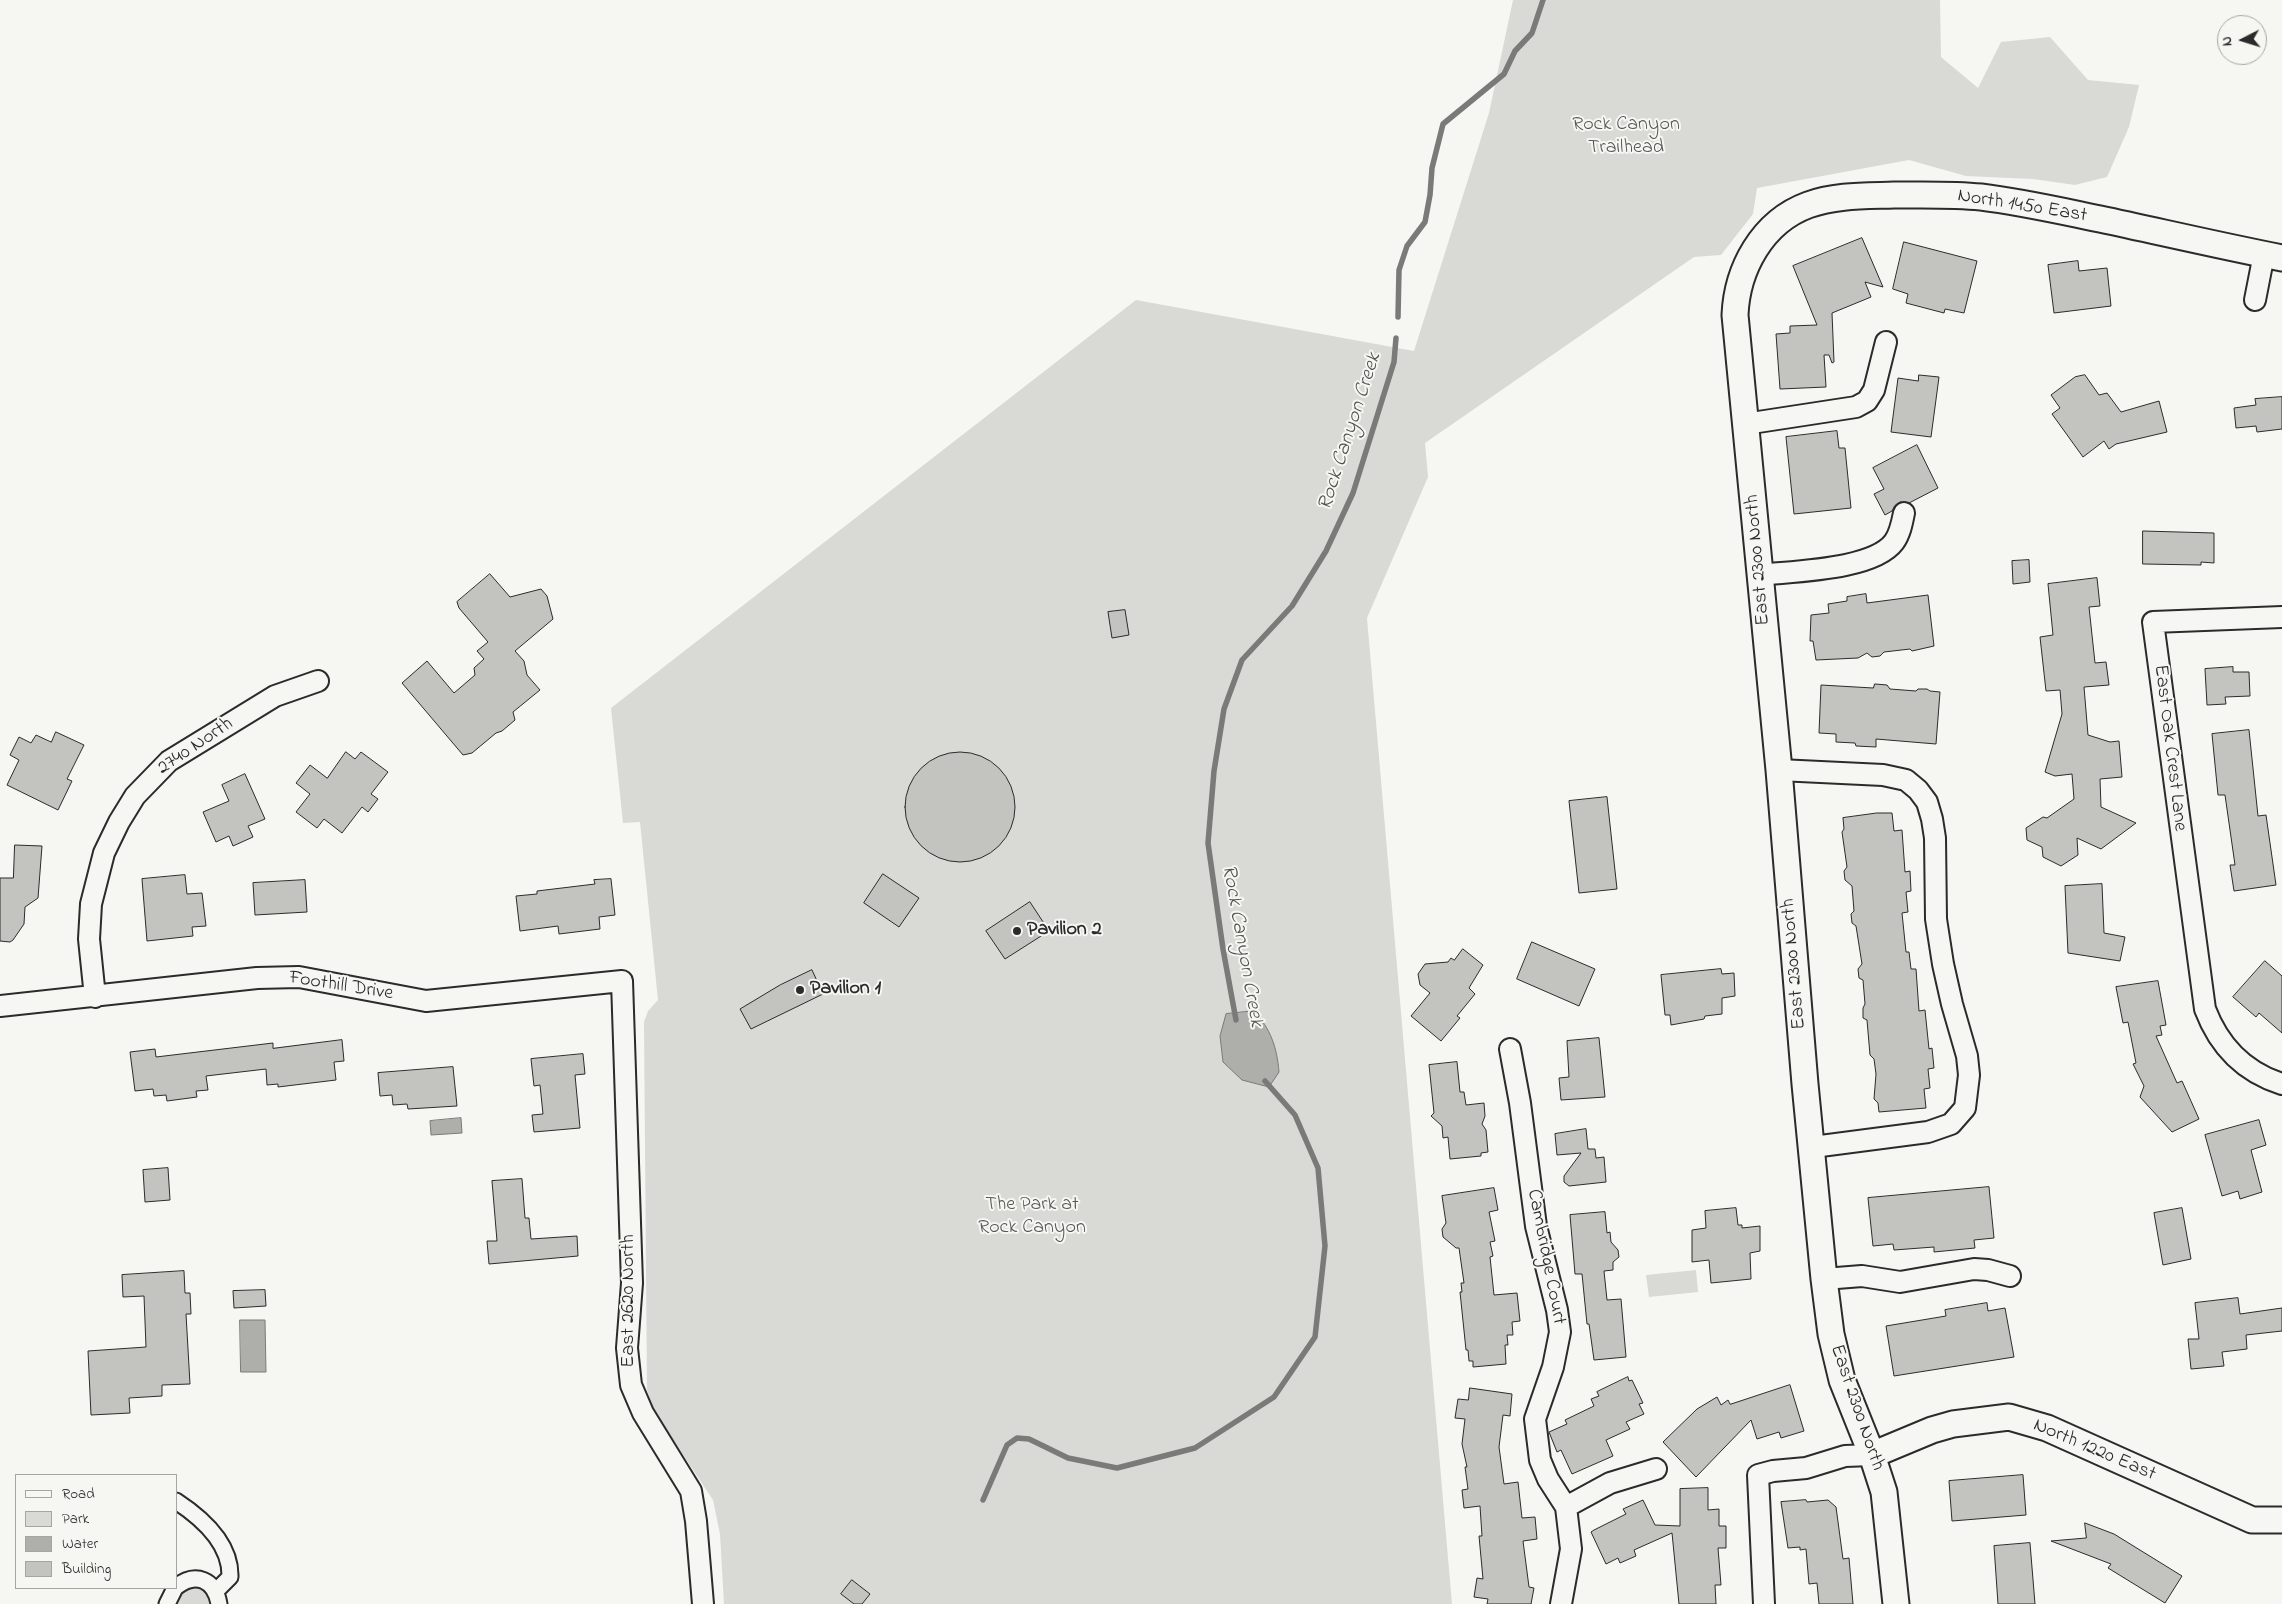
<!DOCTYPE html>
<html>
<head>
<meta charset="utf-8">
<style>
  body { margin:0 }
  #map { position:relative; width:2282px; height:1604px; overflow:hidden; background:#f6f6f2; font-family:"Indie Flower",sans-serif }
  canvas { display:block }
  .legend { position:absolute; left:15px; top:1474px; width:162px; height:115px; box-sizing:border-box; background:#f6f6f2; border:1px solid #a5a5a2; margin:0; padding:6px 9px; list-style:none; font-size:15px; color:#2b2b2b }
  .legend li { display:flex; align-items:center; gap:10px; height:25px }
  .legend b { width:25px; border:1px solid #a5a5a2 }
  .north { position:absolute; left:2217px; top:15px; width:50px; height:50px; box-sizing:border-box; background:#f6f6f2; border:1px solid #a5a5a2; border-radius:50%; rotate:265deg; font-size:14px; font-weight:700; line-height:20px; text-align:center; color:#2b2b2b }
  .north::after { content:''; display:block; margin:auto; width:18px; height:22px; background:#2b2b2b; clip-path:polygon(50% 0,100% 100%,50% 72%,0 100%) }
</style>
</head>
<body>
<div id="map">
<canvas width="2282" height="1604"></canvas>
<ul class="legend">
<li><b style="height:6px;background:#f6f6f2"></b>Road</li>
<li><b style="height:14px;background:#d9d9d5"></b>Park</li>
<li><b style="height:14px;background:#aeaeab"></b>Water</li>
<li><b style="height:14px;background:#c3c3c0"></b>Building</li>
</ul>
<div class="north">N</div>
</div>
<script>
const context = document.querySelector('canvas').getContext('2d');
context.lineJoin = 'round';
function fill(path, color) { context.fillStyle = color; context.fill(path, 'evenodd'); }
function stroke(path, color, width, dash) { context.strokeStyle = color; context.lineWidth = width; context.lineCap = dash ? 'butt' : 'round'; context.setLineDash(dash || []); context.stroke(path); }
function write(font, color, halo, rows, align = 'center') {
  context.font = font + ' "Indie Flower",sans-serif'; context.lineWidth = 4; context.setLineDash([]); context.textBaseline = 'middle'; context.strokeStyle = halo; context.fillStyle = color; for (const [text, x, y, turn = 0] of rows) {
    context.save(); context.translate(x, y); context.rotate((+turn || 0) * Math.PI / 180); context.textAlign = isNaN(turn) ? turn : align; if (halo) context.strokeText(text, 0, 0); context.fillText(text, 0, 0); context.restore();
  }
}
fill(new Path2D(`
  M1513,0h427l1,57 37,31 23,-46 49,-5 38,43 51,5 -10,42 -22,50 -32,8 -42,-6 -67,-3 -57,-16 -152,28 -4,26 -32,41 -27,2 -269,186 3,34 -61,141 85,986h-728l-4,-70 -7,-34 -59,-89 -7,-21 -3,-368 4,-11 10,-11 -18,-178 -17,1 -12,-115 525,-408 278,51 75,-238z
  M1696,1270l2,22 -49,5 -3,-22z
  M182,1585l22,1 11,18h-45z`), '#d9d9d5');
const water = new Path2D(`
  M1254,1011c17,18 23,37 25,61l-10,15 -27,-7 -19,-18 -3,-26 6,-22z
  M461,1118l1,15 -31,2 -1,-14z
  M240,1320h25l1,52h-25z`);
fill(water, '#aeaeab');
stroke(water, '#7a7a78', 1);
stroke(new Path2D(`
  M1398,317l1,-47 8,-24 18,-24 5,-27 2,-27 11,-44 61,-50 11,-23 17,-18 11,-33
  M1236,1020l-13,-71 -15,-106 6,-72 10,-62 18,-49 50,-54 34,-55 27,-58 41,-131 2,-24
  M983,1500l24,-55 10,-7 12,1 39,19 49,10 78,-20 79,-51 41,-60 10,-91 -7,-78 -23,-53 -30,-34`), '#7a7a78', 5.5);
const building = new Path2D(`
  M1862,238l21,49 -18,-5 6,15 -39,16 2,49 -2,1 -3,-8h-5l2,32 -46,2 -4,-55 14,-1v-7l27,-1 -24,-59z
  M1904,242l73,19 -13,52 -19,-4 -1,4 -38,-10 2,-9 -15,-5z
  M2078,261l1,10 28,-3 4,38 -57,7 -6,-48z
  M1919,375l20,2 -8,60 -40,-5 7,-54 20,3z
  M2085,375l14,20 8,-2 14,19 38,-11 8,31 -51,12 -7,5 -5,-8 -21,16 -31,-43 8,-6 -9,-13 24,-18z
  M2282,397v32l-25,3 -1,-6 -20,2 -2,-20 22,-3 -1,-6z
  M1837,431l2,17h6l6,60 -57,6 -8,-77z
  M1917,445l21,43 -29,15 -9,-1 -5,4 -3,5 -7,4 -11,-21 10,-5 -11,-21z
  M2143,531l71,2v30l-13,-1v3l-58,-1z
  M2029,560l1,22 -17,2 -1,-23z
  M490,574l20,23 31,-8 6,7 6,23 -38,32 9,10 3,14 13,15 -27,22 2,8 -13,11 -6,2 -24,20 -9,2 -61,-72 25,-22 27,32 21,-18 -1,-7 10,-9 -7,-8 11,-9 -29,-34 -2,-6z
  M2097,578l3,28 -11,1 6,56 11,-1 3,23 -25,2 4,48 22,7 9,-1 3,36 -22,2 1,28 35,16 -35,26 -24,-11 1,17 -17,11 -18,-9 -1,-10 -15,-7 -1,-12 17,-11 4,1 27,-19 -2,-25 -17,2 -10,-4 17,-58 -2,-24 -14,1 -6,-54 13,-2 -5,-51z
  M1866,594l1,9 61,-8 6,51 -22,5 -2,-2 -26,3 -4,4 -8,1 -5,-4 -9,5 -42,2 -3,-19h-3l1,-26 18,-2 -1,-9 19,-3v-4z
  M1125,610l4,25 -17,3 -4,-26z
  M2233,667v5h16l1,24 -25,1 1,7 -19,1 -2,-36z
  M1875,684l12,1 3,4 26,2 2,-2h9l3,2 10,1 -4,52 -60,-5v8l-20,-1 -1,-3 -19,-1v-8l-17,-1 2,-48 52,3z
  M2249,730l9,86 8,-1 10,70 -42,6 -4,-26h5l-10,-70h-7l-6,-61z
  M56,732l28,13 -17,34 5,2 -14,29 -51,-25 12,-25 -9,-5 9,-18 12,6 5,-8 15,7z
  M346,752l9,7 6,-7 27,20 -17,22 7,5 -10,13 -6,-5 -20,26 -18,-14 -7,9 -21,-16 14,-18 -14,-11 14,-18 17,13z
  M905 807a55 55 0 1 1 110 0a55 55 0 1 1-110 0Z
  M245,774l20,45 -17,7 5,11 -20,9 -4,-10 -13,6 -13,-30 26,-11 -7,-16z
  M1607,797l10,92 -38,4 -10,-92z
  M1877,813h15l2,18 8,-1 3,42 5,-1 1,20 -5,1 2,20 -6,1 4,39h3l2,17h5l3,42 6,-1 4,39 3,-1 2,20 -6,1 2,19 -6,1 2,19 -47,4 -1,-9 -4,-4 2,-25 -2,-15 -4,-4 -3,-35 -4,-2v-10l2,-4 -2,-24 -4,-2 -1,-9 4,-5 -6,-38 -4,-3 -1,-9 3,-3 -2,-25 -7,-6 -1,-9 3,-4 -5,-35 2,-3 -1,-11z
  M15,845l27,1 -4,52 -13,9 -1,17 -11,16 -3,2 -10,-1v-63h13z
  M883,874l36,24 -20,29 -35,-24z
  M185,875l2,19 15,-1 4,33 -14,1 1,9 -46,5 -5,-62z
  M611,879l4,36 -16,2 1,12 -41,5 -1,-8 -38,5 -4,-35 21,-2v-3l58,-7 -1,-4z
  M305,880l2,32 -52,3 -2,-32z
  M2102,884l2,49 21,4 -5,24 -52,-8 -3,-67z
  M1030,902l19,29 -44,28 -19,-28z
  M1532,942l63,27 -16,37 -62,-27z
  M1463,949l20,16 -14,23 6,6 -18,22 3,2 -19,23 -30,-25 19,-23 -10,-8 -2,-11 7,-10 23,-2 3,-4 3,2z
  M2265,961l17,15v57l-23,-20 -3,4 -23,-20z
  M1721,969l1,5 12,-1 1,23 -13,2v16l-17,2 -1,3 -33,6 -1,-10h-5l-4,-40z
  M812,970l11,24 -72,35 -11,-20 40,-24z
  M2158,981l8,44 -6,1 2,9 -6,1 21,47 5,-2 17,38 -27,13 -32,-35 4,-11 -11,-22 3,-1 -8,-41 -5,1 -7,-36z
  M1599,1038l6,59 -44,3 -2,-22 10,-1 -2,-36z
  M342,1040l2,21 -10,1 2,18 -58,7v-3l-11,1 -1,-16 -60,7 2,14 -12,1 1,6 -30,4 -1,-6 -12,1 -1,-7 -18,2 -5,-39 25,-3 1,8 117,-14v5z
  M583,1054l2,20 -10,1 5,53 -46,4 -2,-17 11,-1 -3,-29 -6,1 -3,-27z
  M1457,1062l3,30h4l2,13 18,-2 1,13 -3,8 4,6 2,22 -7,1v3l-31,3 -2,-22 -5,1 -1,-12 -11,-10 3,-3 -5,-48z
  M453,1067l4,39 -49,3 -1,-5 -14,1 -1,-10 -12,1 -2,-23z
  M2259,1120l7,25 -15,5 11,42 -22,7 -2,-8 -16,5 -17,-61z
  M1586,1129l2,20h7l1,9 8,-1 2,25 -37,4 -5,-4v-6l17,-23 -24,2 -2,-21z
  M168,1168l2,32 -25,2 -2,-32z
  M522,1179l3,39h4l2,21 46,-3 1,20 -89,8 -2,-23h10l-5,-60z
  M1989,1187l5,51 -20,2 1,8 -41,4v-5l-40,3 -1,-6 -20,2 -5,-48z
  M1494,1188l4,22 -9,2 6,29 -5,1 3,14 -3,1 4,38 23,-2 3,28 -8,1 1,13h-6l1,10h-3l1,19 -33,3v-6h-4l-1,-11h-2l-6,-58h2l-1,-9h3l-5,-35h-3l-13,-11 -1,-8 4,-6 -4,-27z
  M1736,1208l2,17h4v3l18,-2v25l-10,2 1,26 -40,4 -2,-23 -17,2v-32l14,-2 -1,-17z
  M2182,1208l9,51 -28,6 -9,-52z
  M1605,1212l2,21 3,-1 1,10 7,8 1,7 -6,5v8l-9,1 3,29 14,-1 5,58 -32,3 -5,-36h-2l-5,-50h-7l-5,-59z
  M184,1271l1,22h5l1,21h-5l4,70 -28,1v11l-33,2 1,15 -39,2 -3,-64 58,-4 -2,-51 -21,1 -1,-22z
  M265,1290l1,16 -32,2 -1,-17z
  M2238,1298l2,16 42,-6v23l-36,4 1,14 -25,3 2,14 -33,3 -3,-30h11l-4,-36z
  M1987,1303l1,8 17,-3 9,49 -120,19 -8,-50 60,-10 -1,-6z
  M1628,1377l1,4 3,-1 11,23 -4,1 5,10 -18,8 4,7 -24,11 7,16 -41,18 -11,-24 -4,2 -8,-20 18,-8 -2,-4 29,-14 -3,-7 8,-3 -2,-4z
  M1790,1385l14,46 -23,7 -2,-6 -22,7 -6,-19 -55,57 -33,-35 34,-33 20,-12 4,8 7,-5 2,4z
  M1470,1388l42,6 -2,22 -7,-1 -4,32 5,37 14,-2 4,36 13,-1 2,22 -14,2 6,46 5,1 -3,16h-44l1,-5 -14,-2 3,-19 6,1 -4,-43h3l-2,-30 -16,2 -2,-18 6,-1 -3,-22h2l-5,-23 3,-25 -10,-1 3,-19 10,1z
  M2023,1475l3,40 -74,6 -3,-40z
  M1708,1488v22l11,-1v17h7v22h-8l3,37h-6l1,19h-37l-7,-71 -38,17 2,6 -16,7 -2,-5 -12,6 -15,-32 3,-2 32,-16 -3,-5 20,-9 12,25 25,1v-37z
  M1806,1500l1,2 21,-2 8,7 7,52 6,-1 4,46h-34l-2,-21 -8,1 -3,-35 -6,1v-3l-12,1 -7,-46z
  M2085,1523l29,11 68,42 -17,27 -57,-35 3,-4 -60,-23 35,-3z
  M2030,1543l5,61h-37l-4,-58z
  M852,1580l18,14 -8,10h-8l-13,-10z`);
fill(building, '#c3c3c0');
stroke(building, '#2b2b2b', 1);
const pedestrian = new Path2D(`
  M176,1501c26,17 55,42 54,76l-14,14
  M176,1587c20,-16 39,-7 43,17
  M167,1604l8,-16`);
const minor = new Path2D(`
  M2255,300l9,-46
  M1745,424l111,-17 11,-6 7,-11 12,-48
  M1760,575c34,-4 113,-5 134,-33 6,-8 8,-19 10,-29
  M2282,617l-129,5 52,387c14,37 39,63 77,75
  M1779,770l104,5 23,5 12,10 9,12 5,17 3,19 1,81 7,45 9,40 15,52 2,19 -4,33 -14,16 -23,8 -115,15
  M95,997l-6,-58 2,-35 13,-51 15,-31 16,-26 34,-35 106,-65 43,-15
  M0,1006l257,-28 42,-1 127,24 196,-20 10,302 -5,65 4,37 12,28 48,78 5,30 7,83
  M1510,1049l10,54 16,123 21,84 3,22 -7,35 -18,52 5,41 8,19 18,28 5,42 -10,55
  M1824,1279l38,-3 38,6 74,-13 14,1 22,6
  M1566,1507l44,-24 46,-14
  M1764,1604l-6,-129 15,-4 33,-3 39,-12 27,-1`);
const tertiary = new Path2D(`
  M1872,1455l60,-25 21,-6 56,-7 38,11 205,92h30
  M1896,1604l-12,-112 -12,-37 -30,-75 -11,-46 -7,-55 -19,-195 -26,-314 -44,-455c2,-46 27,-93 73,-110 27,-10 58,-9 86,-10 29,0 58,-1 87,2 41,5 80,14 119,22 61,13 121,27 182,39`);
stroke(pedestrian, '#2b2b2b', 19);
stroke(minor, '#2b2b2b', 24);
stroke(tertiary, '#2b2b2b', 29);
stroke(pedestrian, '#f6f6f2', 15);
stroke(minor, '#f6f6f2', 20);
stroke(tertiary, '#f6f6f2', 25);
for (const [x, y, r, color] of [
  [1017,931,5,"#2b2b2b"],
  [800,990,5,"#2b2b2b"]
]) { const dot = new Path2D(); dot.arc(x, y, r, 0, 2 * Math.PI); context.fillStyle = color; context.fill(dot); stroke(dot, '#f6f6f2', 2); }
write('20px', '#565656', '#f6f6f2', [
  ["Rock Canyon",1626,126],
  ["Trailhead",1626,149],
  ["The Park at",1032,1206],
  ["Rock Canyon",1032,1229]
]);
write('20px', '#2b2b2b', '#f6f6f2', [
  ["North 1450 East",2022,207,9],
  ["East 2300 North",1759,560,-95],
  ["2740 North",196,747,-34],
  ["East Oak Crest Lane",2169,748,83],
  ["East 2300 North",1795,964,-95],
  ["Foothill Drive",341,987,9],
  ["Cambridge Court",1545,1257,79],
  ["East 2620 North",630,1301,-90],
  ["East 2300 North",1856,1408,71],
  ["North 1220 East",2094,1451,23]
]);
write('bold 20px', '#2b2b2b', '#f6f6f2', [
  ["Pavilion 2",1027,931],
  ["Pavilion 1",810,990]
], 'left');
write('italic 21px', '#525251', '#f6f6f2', [
  ["Rock Canyon Creek",1351,432,-72],
  ["Rock Canyon Creek",1241,946,80]
]);
</script>
</body>
</html>
